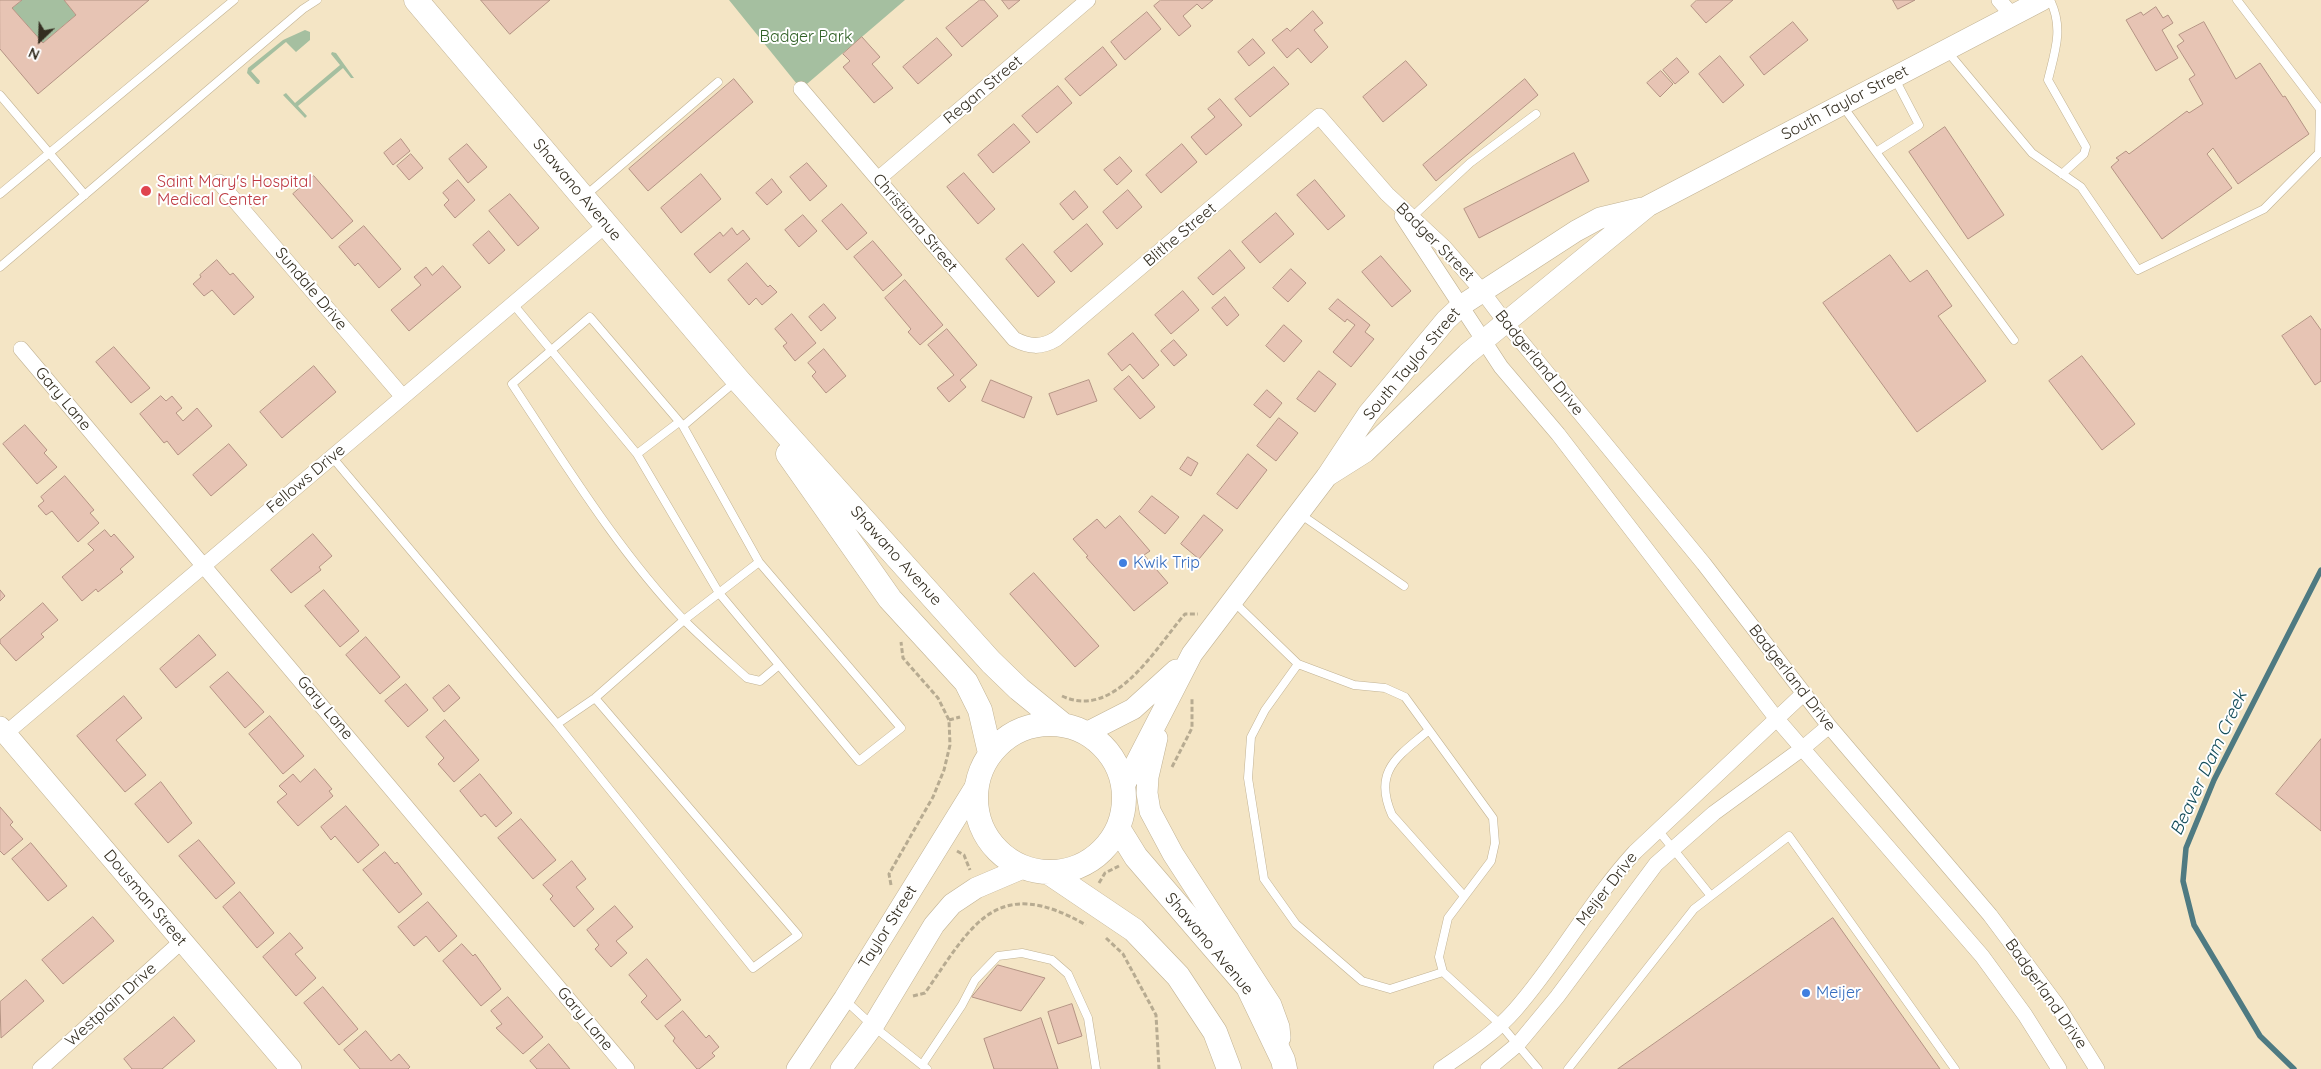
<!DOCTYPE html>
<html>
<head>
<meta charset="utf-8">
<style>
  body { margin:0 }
  #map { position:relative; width:2321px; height:1069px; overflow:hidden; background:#f4e5c5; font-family:Quicksand,sans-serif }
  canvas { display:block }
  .north { position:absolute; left:15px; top:15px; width:50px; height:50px; -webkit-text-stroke:4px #fff; paint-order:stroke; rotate:204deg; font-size:14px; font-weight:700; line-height:20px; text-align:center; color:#342e21 }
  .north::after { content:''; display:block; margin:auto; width:18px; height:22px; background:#342e21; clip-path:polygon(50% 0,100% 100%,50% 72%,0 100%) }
</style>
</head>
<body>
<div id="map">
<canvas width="2321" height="1069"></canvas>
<div class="north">N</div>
</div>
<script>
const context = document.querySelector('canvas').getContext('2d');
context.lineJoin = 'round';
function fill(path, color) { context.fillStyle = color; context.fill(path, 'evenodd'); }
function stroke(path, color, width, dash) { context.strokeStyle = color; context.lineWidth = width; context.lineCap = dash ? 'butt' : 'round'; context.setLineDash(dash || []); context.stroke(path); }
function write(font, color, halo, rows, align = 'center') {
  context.font = font + ' Quicksand,sans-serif'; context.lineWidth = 4; context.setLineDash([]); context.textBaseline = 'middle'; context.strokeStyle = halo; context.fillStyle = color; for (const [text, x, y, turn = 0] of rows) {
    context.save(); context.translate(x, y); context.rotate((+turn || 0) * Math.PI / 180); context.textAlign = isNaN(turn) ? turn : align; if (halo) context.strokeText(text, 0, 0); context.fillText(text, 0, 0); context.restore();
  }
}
fill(new Path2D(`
  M22,0h42l12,15 -33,28 -31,-35z
  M729,0h176l-104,89z
  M305,30l5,2v8l-14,12 -10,-10 -35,29 9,10 -1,3h-2l-10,-11 1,-5 35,-28z
  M332,52l4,1 18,25h-3l-8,-10 -45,38 9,10 -2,2 -22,-23 3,-2 9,10 45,-38 -9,-11z`), '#a5bfa0');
stroke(new Path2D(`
  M2294,1069l-34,-33 -66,-111 -11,-44 3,-33 28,-68 107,-210`), '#4e7a82', 5.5);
const building = new Path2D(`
  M0,0h22l-10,8 31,35 33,-28 -12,-15h85l-111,94 -38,-45z
  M481,0h69l-40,34z
  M980,0h4l14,16 -36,31 -16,-19z
  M1002,0h18l-11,9z
  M1161,0h52l-11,9 -5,-5 -14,12 8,10 -12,10 -25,-30z
  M1697,0h36l-27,23 -15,-17z
  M1893,0h22l-17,9z
  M2156,7l7,11 5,-3 5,8 -11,7 16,28 -22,13 -30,-51 15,-8 2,3z
  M1313,11l10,12 -9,7 14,17 -17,16 -13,-15 -11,10 -15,-18 15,-12 3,3z
  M1147,12l14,17 -36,31 -14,-18z
  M1793,22l15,18 -44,35 -14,-18z
  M2204,22l32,57 24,-16 23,34 2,-1 24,38 -71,50 -25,-36 -6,6 25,34 -70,51 -51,-72 8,-7 -3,-2 10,-7 3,3 58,-43 2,2 14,-9 -14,-25 6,-4 -18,-29 7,-5 -5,-6z
  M862,37l18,20 -8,7 21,24 -19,15 -31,-36 7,-6 -7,-7z
  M937,38l15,17 -34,29 -15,-17z
  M1253,39l12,14 -16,13 -11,-14z
  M1103,47l14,18 -37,31 -15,-17z
  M1720,56l24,29 -21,18 -24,-29z
  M1677,58l12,14 -14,12 -12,-14z
  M1406,61l21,24 -44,37 -20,-25z
  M1274,67l15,17 -39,33 -15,-18z
  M1661,71l12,13 -13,13 -13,-14z
  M734,79l19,23 -105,89 -19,-22z
  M1525,79l13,16 -102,86 -13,-16z
  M1058,86l14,17 -35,30 -15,-17z
  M1220,99l22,26 -36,30 -15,-18 24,-20 -7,-8z
  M1014,124l16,18 -37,31 -15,-18z
  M1945,127l59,88 -36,24 -59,-87z
  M401,139l9,12 -17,14 -9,-12z
  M467,144l20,23 -19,16 -19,-24z
  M1182,144l15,18 -36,31 -15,-18z
  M1574,153l15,28 -110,57 -15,-29z
  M411,154l12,14 -14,12 -12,-14z
  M1120,157l12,14 -15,14 -13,-15z
  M807,163l20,23 -17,15 -20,-24z
  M964,173l31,36 -17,15 -31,-37z
  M701,174l20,25 -40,34 -20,-25z
  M314,176l39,45 -21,18 -39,-45z
  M772,179l10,13 -15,13 -11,-12z
  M458,180l17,20 -20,18 -11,-13 5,-5 -6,-7z
  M1315,180l30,36 -17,14 -31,-35z
  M1128,190l14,17 -25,22 -14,-17z
  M1075,191l13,16 -15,13 -13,-16z
  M510,194l29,34 -21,18 -29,-35z
  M842,204l25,29 -20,17 -25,-29z
  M1276,213l18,21 -34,29 -18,-21z
  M803,215l14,16 -18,16 -14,-17z
  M1087,224l16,20 -32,28 -17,-20z
  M364,226l37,43 -22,19 -21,-25 -3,3 -16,-19z
  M732,228l5,7 6,-5 7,9 -40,34 -16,-19 26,-22 3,4z
  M489,231l16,19 -16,14 -16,-19z
  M873,241l29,34 -19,16 -29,-34z
  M1023,244l32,38 -17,15 -32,-38z
  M1230,250l15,18 -32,27 -15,-17z
  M1890,255l20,27 17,-12 25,36 -14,10 48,65 -69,51 -94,-129z
  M1381,256l30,35 -19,16 -30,-35z
  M217,260l13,15 3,-2 21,24 -20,18 -22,-25 -8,6 -11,-12 8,-7 -1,-2z
  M747,263l21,24 2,-2 7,7 -15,13 -6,-7 -7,7 -21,-25z
  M443,266l18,21 -52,44 -18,-21 30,-25 -7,-8 12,-10 6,8z
  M1291,269l15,14 -18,19 -15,-14z
  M905,280l38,45 -23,20 -12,-13 3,-3 -26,-31z
  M1183,291l16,19 -28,24 -16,-19z
  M1225,297l14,18 -12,11 -15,-18z
  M1338,299l32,26 -5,7 9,7 -23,28 -18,-15 22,-27 -8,-6 -2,3 -16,-13z
  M824,304l12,14 -15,13 -12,-14z
  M792,314l24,29 -21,18 -12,-15 4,-3 -12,-14z
  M2311,316l10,14v51l-6,4 -33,-49z
  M1284,325l18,16 -18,21 -18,-16z
  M947,329l30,36 -17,15 6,7 -17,15 -12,-14 17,-13 -26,-30z
  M1133,333l26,32 -16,14 -13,-15 -8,7 -14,-17z
  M1174,340l13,15 -13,11 -13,-15z
  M114,347l36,41 -19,15 -35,-41z
  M824,349l22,27 -20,17 -14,-17 4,-4 -8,-9z
  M2082,356l53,68 -33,26 -53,-69z
  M314,366l22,26 -54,46 -22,-26z
  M1319,371l17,13 -21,28 -18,-13z
  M1129,376l26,31 -15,12 -26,-30z
  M991,380l41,17 -8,21 -42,-17z
  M1089,380l8,21 -40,14 -8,-21z
  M1267,390l15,13 -12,15 -16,-13z
  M161,396l5,5 6,-5 10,12 -6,5 7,8 14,-13 15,18 -34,29 -11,-14 -3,2 -24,-29z
  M1279,418l19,15 -22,28 -19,-15z
  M25,425l22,25 -3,3 13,14 -20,17 -34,-40z
  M229,444l18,21 -36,31 -18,-21z
  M1248,454l19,16 -30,39 -20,-15z
  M1188,457l10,6 -7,13 -11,-7z
  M65,476l29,34 -4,3 9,10 -21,19 -26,-31 -6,4 -8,-9 6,-5 -3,-4z
  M1152,496l27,21 -14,17 -26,-22z
  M1204,515l19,15 -24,29 -18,-15z
  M1120,516l30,35 -6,4 24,28 -34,28 -48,-54 2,-1 -15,-17 24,-20 8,9z
  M105,530l6,7 3,-3 20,23 -14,12 3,3 -25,20 -2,-3 -14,12 -20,-24 32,-27 -6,-6z
  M313,534l19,22 -13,11 2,3 -30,23 -20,-23z
  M1034,573l65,73 -24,21 -65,-73z
  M0,590l5,6 -5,5z
  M324,590l35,41 -19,16 -35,-41z
  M43,603l15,17 -17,14 3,3 -28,24 -16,-18v-3z
  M199,635l17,20 -40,33 -16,-19z
  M366,637l34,40 -20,17 -34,-39z
  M228,672l36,40 -19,16 -35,-41z
  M406,684l22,26 -20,17 -23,-26z
  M449,685l11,13 -16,14 -11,-14z
  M124,696l18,22 -26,22 30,35 -21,17 -48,-56z
  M270,716l34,40 -21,18 -34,-40z
  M445,720l34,40 -25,22 -16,-18 6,-6 -18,-21z
  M2321,739v92l-45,-37z
  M315,769l17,20 -3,2 4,5 -35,30 -21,-24 10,-8 -8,-8 14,-12 7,8z
  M480,774l32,39 -16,14 -11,-13 -4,3 -21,-26z
  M161,782l31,41 -24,20 -33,-39z
  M346,806l33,39 -21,18 -23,-27 -4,4 -10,-13z
  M0,807l13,15 -3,3 13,14 -19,16 -4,-4z
  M521,819l35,41 -23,19 -35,-41z
  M199,840l36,43 -19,16 -37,-43z
  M31,843l36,43 -19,15 -36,-42z
  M385,852l10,12 2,-2 25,32 -23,19 -36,-43z
  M572,861l14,18 -10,8 18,22 -20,18 -24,-28 3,-3 -10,-11z
  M240,892l34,41 -17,15 -34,-41z
  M428,902l29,34 -18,16 -13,-16 -12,10 -16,-19z
  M615,906l18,21 -17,14 11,12 -16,14 -16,-18 4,-4 -12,-15z
  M93,917l21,24 -51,43 -21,-24z
  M1833,918l107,151h-322z
  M290,933l13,15 -8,6 21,24 -20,18 -33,-39z
  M462,944l11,12 2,-2 26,35 -20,17 -38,-45z
  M647,959l34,41 -24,20 -16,-18 6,-6 -18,-21z
  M998,965l47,13 -24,33 -49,-14z
  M26,980l18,21 -43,37 -1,-36z
  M323,987l35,42 -19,16 -35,-42z
  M508,997l35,40 -20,17 -27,-26 6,-4 -11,-13z
  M1072,1004l10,32 -24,8 -10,-32z
  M683,1011l23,27 3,-3 10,12 -7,6 3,3 -16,13h-2l-24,-28 2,-3 -10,-12z
  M174,1017l21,24 -33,28h-30l-8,-10z
  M1041,1018l17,51h-64l-10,-30z
  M366,1031l25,30 8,-7 11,13 -2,2h-48l-16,-19z
  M549,1044l21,25h-33l-7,-8z`);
fill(building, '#e7c4b4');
stroke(building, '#b49384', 1);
const lane = new Path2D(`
  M2050,0c14,28 5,51 -2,80l38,67 -2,7 -22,20
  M1947,51l85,102 49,34 57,83 126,-61 55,-56 1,-44 -83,-109
  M0,95l85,100
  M1842,105l34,47 43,-27 -24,-46
  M1876,152l138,188
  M0,194l234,-194
  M585,196l133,-114
  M1412,217l58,-54 66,-49
  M0,267l303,-258 14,-9
  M513,304l124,150 82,139 140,168 42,-33 -142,-166
  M683,426l-93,-109 -78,67c53,80 107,168 173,237 20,20 41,38 62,57l13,3 19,-16
  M637,454l42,-32
  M332,457l225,267
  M1300,514l104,72
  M1233,601l65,63 56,21 31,3 20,9 88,121 2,25 -4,18 -43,57 -9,39 4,15 58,53 37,44
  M1298,664l-33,46 -14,27 -3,41 16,101 32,45 66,57 28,8 53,-17
  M595,698l203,237 -45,33 -196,-244 38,-26 89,-78 75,-58 -76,-136 53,-45
  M1429,730c-30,26 -57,40 -37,85l72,81
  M1658,830l53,66
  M845,1000l28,26 54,43
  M922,1065l40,-60 13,-25 23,-24 24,-3 30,7 16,14 20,44 8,51
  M1568,1069l126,-160 95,-73 166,233`);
const street = new Path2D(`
  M1999,0l13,15
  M801,89l213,250c15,8 27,9 42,0l263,-223 68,78 57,53 38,44 24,32 198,241 125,162 161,189 67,90 40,64
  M878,179l210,-179
  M219,182l184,215
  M1402,216l99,151 57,67 218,284 206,238 43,59 34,54
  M21,349l606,720
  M5,734l601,-509
  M40,1069l142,-128
  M1441,1069c26,-18 53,-35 74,-59 44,-50 75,-109 120,-158l168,-158
  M1488,1069l30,-25 39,-47 99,-133 58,-51 89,-65 26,-22`);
const secondary = new Path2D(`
  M1327,476l38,-24 102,-98 181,-148 394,-206
  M0,727l291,342
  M1086,733l47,-24 43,-39
  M1157,738l-9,39 -1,16 3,18 23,43 98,151 8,22 1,11
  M1124,786l68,-132 135,-178 41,-62 78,-94 16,-15 114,-74 24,-13 42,-10
  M797,1069l47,-70 133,-215
  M841,1069l32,-43 61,-101 18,-21 24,-16 47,-20`);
const primary = new Path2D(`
  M416,0l322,380 253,282 28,27 43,35
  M788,454l102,145 76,83 14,28 10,43
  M976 798a74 74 0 1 1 148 0a74 74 0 1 1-148 0Z
  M1118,828l18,29 112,130 35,73 2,9
  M1048,872l86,58 44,46 37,56 14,37`);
stroke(lane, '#c1b293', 9);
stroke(street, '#c1b293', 16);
stroke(secondary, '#c1b293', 22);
stroke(primary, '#c1b293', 25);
stroke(new Path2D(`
  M1062,696c53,25 94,-49 123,-82h13
  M949,720l11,-3
  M1172,767l20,-39v-29
  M957,851l7,4 6,15
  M1099,883l6,-10 14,-7
  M891,885l-2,-11 44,-77 11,-27 6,-25 -1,-25 -11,-22 -35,-40 -2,-16
  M1106,938l17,16 33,61 3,54
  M913,996l12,-3c47,-68 71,-120 161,-68`), '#b7ab91', 3, [5, 2.5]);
stroke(lane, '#fff', 8);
stroke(street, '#fff', 15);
stroke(secondary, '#fff', 21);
stroke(primary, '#fff', 24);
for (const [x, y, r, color] of [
  [146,191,6,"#e0444e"],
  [1123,563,5,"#3f7fe0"],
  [1806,993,5,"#3f7fe0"]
]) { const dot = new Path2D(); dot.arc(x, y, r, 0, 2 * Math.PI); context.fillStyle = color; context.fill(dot); stroke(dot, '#fff', 2); }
write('16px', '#326228', '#fff', [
  ["Badger Park",806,37]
]);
write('16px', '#342e21', '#fff', [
  ["Regan Street",983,90,-40],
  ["South Taylor Street",1845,103,-28],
  ["Shawano Avenue",577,190,50],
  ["Christiana Street",915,223,50],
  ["Blithe Street",1180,235,-40],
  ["Badger Street",1435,242,45],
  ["Sundale Drive",311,289,50],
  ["Badgerland Drive",1539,363,51],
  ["South Taylor Street",1412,364,-50],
  ["Gary Lane",63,399,50],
  ["Fellows Drive",306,479,-40],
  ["Shawano Avenue",896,556,48],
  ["Badgerland Drive",1792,678,52],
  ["Gary Lane",325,708,50],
  ["Meijer Drive",1607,889,-52],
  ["Dousman Street",145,898,50],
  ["Taylor Street",888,927,-58],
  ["Shawano Avenue",1209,944,50],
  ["Badgerland Drive",2046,994,55],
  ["Westplain Drive",111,1005,-42],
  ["Gary Lane",585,1019,50]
]);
write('16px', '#be3a42', '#fff', [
  ["Saint Mary's Hospital",157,182],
  ["Medical Center",157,200]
], 'left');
write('16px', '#366cbe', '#fff', [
  ["Kwik Trip",1133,563],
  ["Meijer",1816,993]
], 'left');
write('italic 18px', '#134c5a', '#fff', [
  ["Beaver Dam Creek",2209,763,-65]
]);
</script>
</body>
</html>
